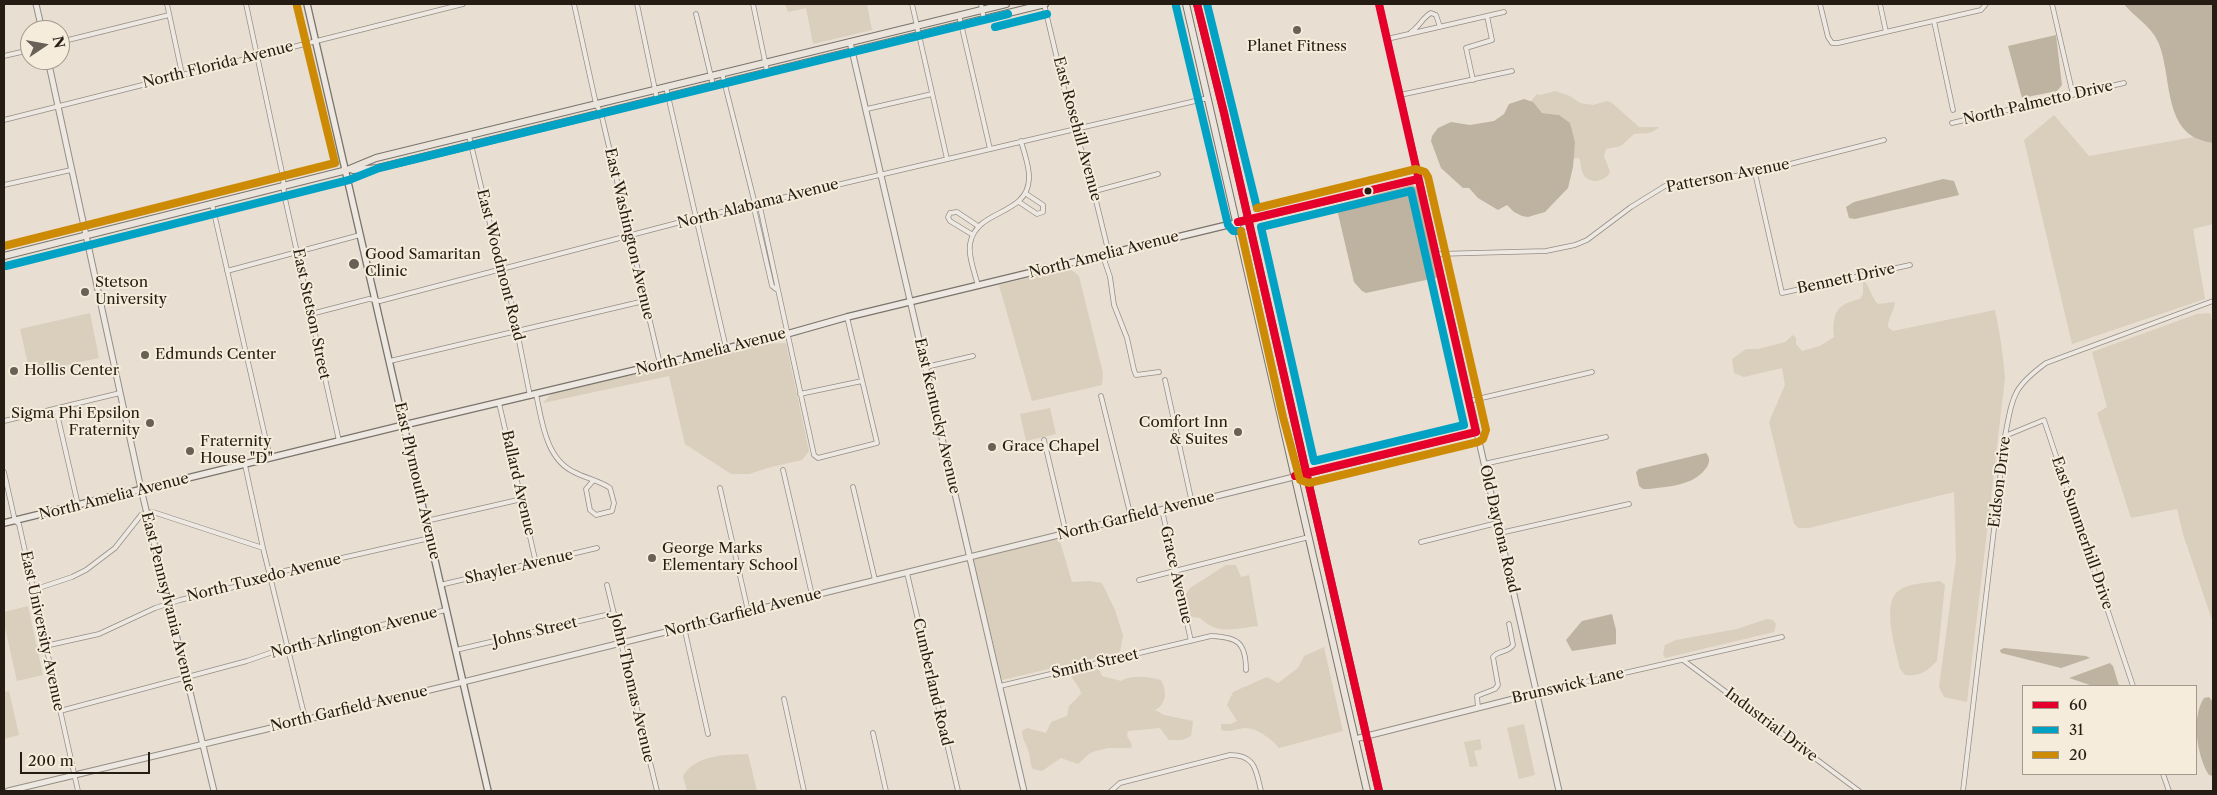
<!DOCTYPE html>
<html>
<head>
<meta charset="utf-8">
<style>
  body { margin:0 }
  #map { position:relative; width:2217px; height:795px; overflow:hidden; background:#e8dfd2; font-family:"Libre Caslon Text",serif }
  canvas { display:block }
  .frame { position:absolute; inset:0; border:5px solid #251c13; pointer-events:none }
  .legend { position:absolute; left:2022px; top:685px; width:175px; height:90px; box-sizing:border-box; background:#f6ecdc; border:1px solid #a2998c; margin:0; padding:6px 9px; list-style:none; font-size:15px; color:#251c13 }
  .legend li { display:flex; align-items:center; gap:10px; height:25px }
  .legend b { width:25px; border:1px solid #a2998c }
  .north { position:absolute; left:20px; top:20px; width:50px; height:50px; box-sizing:border-box; background:#f6ecdc; border:1px solid #a2998c; border-radius:50%; rotate:78deg; font-size:14px; font-weight:700; line-height:20px; text-align:center; color:#251c13 }
  .north::after { content:''; display:block; margin:auto; width:18px; height:22px; background:#696056; clip-path:polygon(50% 0,100% 100%,50% 72%,0 100%) }
  .scale { position:absolute; left:20px; top:752px; width:130px; height:22px; box-sizing:border-box; border:2px solid #251c13; border-top:0; padding-left:6px; font-size:15px; line-height:18px; white-space:nowrap; color:#251c13; -webkit-text-stroke:4px #f6ecdc; paint-order:stroke }
</style>
</head>
<body>
<div id="map">
<canvas width="2217" height="795"></canvas>
<div class="frame"></div>
<ul class="legend">
<li><b style="height:6px;background:#e4002b"></b>60</li>
<li><b style="height:6px;background:#02a2c5"></b>31</li>
<li><b style="height:6px;background:#cd8a04"></b>20</li>
</ul>
<div class="north">N</div>
<div class="scale">200 m</div>
</div>
<script>
const context = document.querySelector('canvas').getContext('2d');
context.lineJoin = 'round';
function fill(path, color) { context.fillStyle = color; context.fill(path, 'evenodd'); }
function stroke(path, color, width, dash) { context.strokeStyle = color; context.lineWidth = width; context.lineCap = dash ? 'butt' : 'round'; context.setLineDash(dash || []); context.stroke(path); }
function write(font, color, halo, rows, align = 'center') {
  context.font = font + ' "Libre Caslon Text",serif'; context.lineWidth = 4; context.setLineDash([]); context.textBaseline = 'middle'; context.strokeStyle = halo; context.fillStyle = color; for (const [text, x, y, turn = 0] of rows) {
    context.save(); context.translate(x, y); context.rotate((+turn || 0) * Math.PI / 180); context.textAlign = isNaN(turn) ? turn : align; if (halo) context.strokeText(text, 0, 0); context.fillText(text, 0, 0); context.restore();
  }
}
fill(new Path2D(`
  M785,4h82l5,26 -59,14 -7,-36 -18,4z
  M1555,91l15,5 10,7 13,2 14,-4 5,2 27,24h20c-7,8 -16,6 -25,7l-13,12 -15,3 -2,7 6,16c-5,10 -20,13 -27,2 -2,-4 -2,-11 -4,-16l-7,1 3,-17 -16,-27 -17,-2 -11,-12 6,-7 3,1z
  M2054,115l35,41 105,-19 6,4 13,2v81l-20,5 12,70 -133,45 -48,-204z
  M1069,268l10,8 24,97 -1,12 -70,16 -33,-116z
  M1863,280c8,7 7,16 15,24l17,-2c-1,10 -7,15 -7,25l5,4 102,-21c5,23 8,44 10,68l-38,324 -23,-5 -5,-10 17,-128 -2,-67 -145,36h-10l-5,-4 -25,-102 16,-37 -3,-17 -38,9 -10,-4 -2,-14 14,-10h12l27,-7 8,-7 3,3v6l6,7 18,-5 14,-9c-2,-23 2,-33 26,-38l3,-5z
  M90,313l9,45 -69,15 -10,-44z
  M2210,313l3,11v299l-30,-89 -6,-25 -46,9 -34,-105 10,-6 -15,-55 105,-38z
  M786,343l23,108 -7,9 -31,7 -22,7h-18l-46,-30 -16,-68 -126,27 9,-10 15,-4 188,-45z
  M1050,408l6,26 -30,7 -6,-27z
  M1059,538l13,44 18,-1 12,2 13,27 8,25 -3,17 -118,28 -29,-122z
  M1226,565h10l5,12 8,-2 9,51c-22,2 -40,10 -58,-8l-8,-1 -4,-4 -2,-19 4,-6z
  M1940,581l5,4 -8,76c-10,10 -17,16 -32,14l-5,-6c-4,-20 -19,-64 -2,-78 11,-8 29,-8 42,-10z
  M28,606l15,69 -26,6 -13,-58v-11z
  M1767,619l6,1 3,4 -2,8 -109,26 -2,-4 2,-9 11,-5 61,-11z
  M1324,647l19,84 -64,17c-7,-9 -22,-20 -34,-20 -9,1 -16,5 -24,2v-6h10l6,-3 -10,-16 6,-13 34,-15 11,6 20,-15 6,-12z
  M1081,669h18l3,7 19,5c10,-7 29,-4 40,-1 6,11 6,24 -6,30l9,5 29,6 -2,15 -9,4h-13l-9,-12 -32,3 -1,5 5,9 -1,3h-23l-12,3 -6,2 -12,11 -17,-6 -19,13 -9,-2c-4,-6 -2,-13 -5,-19 -3,-9 -5,-8 -6,-19l5,-3 19,5 5,-11 16,-6 2,-10 12,-12c-1,-9 -9,-12 -10,-21z
  M9,691l10,44 -15,4v-47z
  M1524,724l11,51 -16,4 -12,-51z
  M1480,739l2,10 -8,2 4,15 -8,1 -6,-25z
  M748,754l9,37h-70l-4,-15c13,-22 43,-21 65,-22z`), '#dacebc');
fill(new Path2D(`
  M2124,4h89v139c-51,-6 -40,-63 -54,-99 -7,-18 -24,-26 -35,-40z
  M2056,35l6,50 -5,6 -35,7 -14,-52z
  M1524,99l9,3 9,11 17,2 11,8 5,19 -2,25 -5,21 -23,24 -17,5 -6,-1 -8,-4 -7,-7 -9,5 -20,-12 -9,-10h-6l-22,-20 -10,-27 1,-5 6,-8 13,-6 19,3 24,-4 10,-7 5,-10z
  M1943,179l11,2 5,14 -104,24 -6,-1 -3,-11 8,-5z
  M1412,185l6,3 22,89 -74,16 -4,-2 -8,-9 -18,-77z
  M1706,453c4,5 4,8 1,14 -13,19 -37,19 -58,22h-6l-4,-3 -3,-14 3,-3z
  M1612,614l4,16v14l-44,7 -6,-11 16,-19z
  M2004,648l82,8 4,2 -29,10 -60,-15 -1,-3z
  M2110,663l3,3 6,20h-26l-24,-8z
  M2209,697l4,5v74l-4,-1c-12,-18 -18,-58 -5,-77z`), '#beb2a0');
const minor = new Path2D(`
  M167,4l15,70
  M246,4l37,173 1,17 55,247
  M574,4l22,100 5,9 59,251
  M637,4l20,95
  M753,4l14,67
  M912,4l35,155
  M981,4l3,15
  M1044,4l30,126 14,38 21,86
  M1820,4l8,33 4,6h6l143,-33 5,-6
  M1880,4l6,28
  M2052,4l21,91
  M696,14l17,71
  M959,15l31,134
  M1934,21l19,89
  M1411,32c8,-5 12,-15 20,-19l5,2 4,12
  M1387,39l117,-27
  M60,42l109,-27
  M4,56l26,-6
  M722,73l33,131 -1,4 18,78 4,3
  M1473,80l-7,-32 26,-8 -5,-24
  M666,87l60,261
  M1400,95l112,-24
  M867,109l65,-15
  M4,120l459,-116
  M1952,123l172,-40
  M469,136l32,134 7,16 22,110
  M1755,173l27,120 128,-28
  M4,185l67,-15
  M1095,191l63,-17
  M1019,202l18,12 6,-2v-7l-18,-12
  M212,204l58,254
  M755,204l5,3 54,248 4,3 59,-15 -30,-126
  M973,235l-23,-14 -2,-4 2,-4 7,-1 21,14
  M1437,254l109,-3 29,-6 12,-5 44,-33 34,-21 90,-13 129,-33
  M1103,256l7,21 4,28 13,33 7,32 2,5 23,-3
  M227,271l133,-36
  M978,286c-3,-13 -10,-29 -8,-42 6,-36 57,-27 59,-65 1,-12 -5,-26 -8,-38
  M311,314l58,-15 11,2 316,-83 512,-120
  M390,361l254,-60
  M926,367l47,-11
  M1165,380l27,123
  M536,394c6,28 10,65 38,78 11,6 26,9 36,16l4,15 -2,8 -16,4 -6,-5 -4,-21 7,-8
  M800,394l62,-13
  M1101,396l30,121
  M1469,401l123,-29
  M499,403l37,160
  M56,409l22,96
  M4,421l116,-28
  M2005,436l39,-16 89,266
  M1044,440l22,93
  M1484,464l122,-27
  M245,465l18,83 42,170
  M783,470l29,125
  M4,472l11,49 4,3 59,267
  M853,487l22,93
  M720,488l28,123
  M1162,510l29,131
  M426,521l96,-22
  M1500,533l129,-29
  M1421,542l76,-19
  M907,573l51,218
  M1139,580l170,-43
  M440,585l157,-37
  M607,585l50,206
  M33,590l39,-13 14,-7 29,-22 26,-33 12,-3 110,36
  M684,627l24,107
  M45,646l54,-12 56,-26 25,-8 54,-13 37,-13 159,-36
  M456,650l158,-37
  M1683,660l176,131
  M1000,686l211,-50c26,1 35,6 35,34
  M1537,693l245,-56
  M784,699l20,92
  M1478,708l-1,-12 18,-7 3,-4 -5,-28c5,-7 15,-4 20,-12l-4,-21
  M60,711l187,-50 40,-14 159,-37
  M873,733l13,58
  M2163,774l6,17
  M1111,791l9,-8 110,-28c26,0 26,16 31,36
  M1963,791l42,-355c8,-40 7,-48 41,-73l167,-62`);
const tertiary = new Path2D(`
  M36,4l6,26
  M1379,4l180,787
  M850,42l174,749
  M48,60l93,429 73,302
  M1248,220l170,-41
  M1355,739l182,-46
  M8,791l455,-109 1013,-250`);
const secondary = new Path2D(`
  M307,4l181,787
  M4,523l400,-98 383,-91 60,-17 401,-97`);
const primary = new Path2D(`
  M1186,4l181,787
  M1197,4l27,109 155,678
  M353,170l25,-2 667,-164
  M4,256l343,-86 29,-12 630,-154`);
stroke(minor, '#948e86', 5.5);
stroke(tertiary, '#948e86', 7);
stroke(secondary, '#79746c', 8);
stroke(primary, '#79746c', 8);
stroke(minor, '#ede8e1', 4);
stroke(tertiary, '#ede8e1', 5);
stroke(secondary, '#ede8e1', 5.5);
stroke(primary, '#eae4dc', 6);
stroke(new Path2D(`
  M1197,4l27,109 155,678
  M1238,222l180,-43
  M1295,476l181,-44 -97,-428`), '#e4002b', 8);
stroke(new Path2D(`
  M1207,4l50,204
  M1176,6l52,219 5,6h8
  M995,27l52,-13
  M1411,191l53,234 -150,36 -53,-234z
  M6,266l343,-86 30,-12 629,-154`), '#02a2c5', 8);
stroke(new Path2D(`
  M1241,231l42,186 17,63 9,3 169,-41 5,-3 3,-9 -58,-253 -3,-5 -9,-3 -159,39
  M4,246l331,-83 -38,-157`), '#cd8a04', 8);
for (const [x, y, r, color] of [
  [1297,30,5,"#696056"],
  [1368,191,4.5,"#251c13"],
  [354,264,6,"#696056"],
  [85,292,5,"#696056"],
  [145,355,5,"#696056"],
  [14,371,5,"#696056"],
  [150,423,5,"#696056"],
  [1238,432,5,"#696056"],
  [992,447,5,"#696056"],
  [190,451,5,"#696056"],
  [652,558,5,"#696056"]
]) { const dot = new Path2D(); dot.arc(x, y, r, 0, 2 * Math.PI); context.fillStyle = color; context.fill(dot); stroke(dot, '#f6ecdc', 2); }
write('15px', '#251c13', '#f6ecdc', [
  ["Planet Fitness",1297,47,"center"],
  ["Good Samaritan",365,255],
  ["Clinic",365,272],
  ["Stetson",95,283],
  ["University",95,300],
  ["Edmunds Center",155,355],
  ["Hollis Center",24,371],
  ["Sigma Phi Epsilon",140,414,"right"],
  ["Fraternity",140,431,"right"],
  ["Comfort Inn",1228,423,"right"],
  ["& Suites",1228,440,"right"],
  ["Fraternity",200,442],
  ["House \"D\"",200,459],
  ["Grace Chapel",1002,447],
  ["George Marks",662,549],
  ["Elementary School",662,566]
], 'left');
write('15px', '#251c13', '#f6ecdc', [
  ["North Florida Avenue",218,65,-14],
  ["North Palmetto Drive",2038,103,-13],
  ["East Rosehill Avenue",1077,129,75],
  ["Patterson Avenue",1728,176,-11],
  ["North Alabama Avenue",758,204,-14],
  ["East Washington Avenue",629,234,77],
  ["North Amelia Avenue",1104,255,-14],
  ["East Woodmont Road",500,265,76],
  ["Bennett Drive",1846,279,-12],
  ["East Stetson Street",311,314,78],
  ["North Amelia Avenue",711,352,-14],
  ["East Kentucky Avenue",937,416,77],
  ["East Plymouth Avenue",417,481,77],
  ["Eidson Drive",2000,482,-83],
  ["Ballard Avenue",518,483,77],
  ["North Amelia Avenue",114,497,-14],
  ["North Garfield Avenue",1136,516,-14],
  ["Old Daytona Road",1499,529,77],
  ["East Summerhill Drive",2082,533,71],
  ["Shayler Avenue",519,567,-13],
  ["Grace Avenue",1176,575,77],
  ["North Tuxedo Avenue",264,578,-14],
  ["East Pennsylvania Avenue",168,602,76],
  ["North Garfield Avenue",743,613,-14],
  ["East University Avenue",42,631,78],
  ["Johns Street",535,632,-13],
  ["North Arlington Avenue",354,633,-14],
  ["Smith Street",1095,664,-13],
  ["Cumberland Road",932,682,77],
  ["Brunswick Lane",1568,686,-13],
  ["John Thomas Avenue",632,688,77],
  ["North Garfield Avenue",349,709,-13],
  ["Industrial Drive",1771,725,37]
]);
</script>
</body>
</html>
